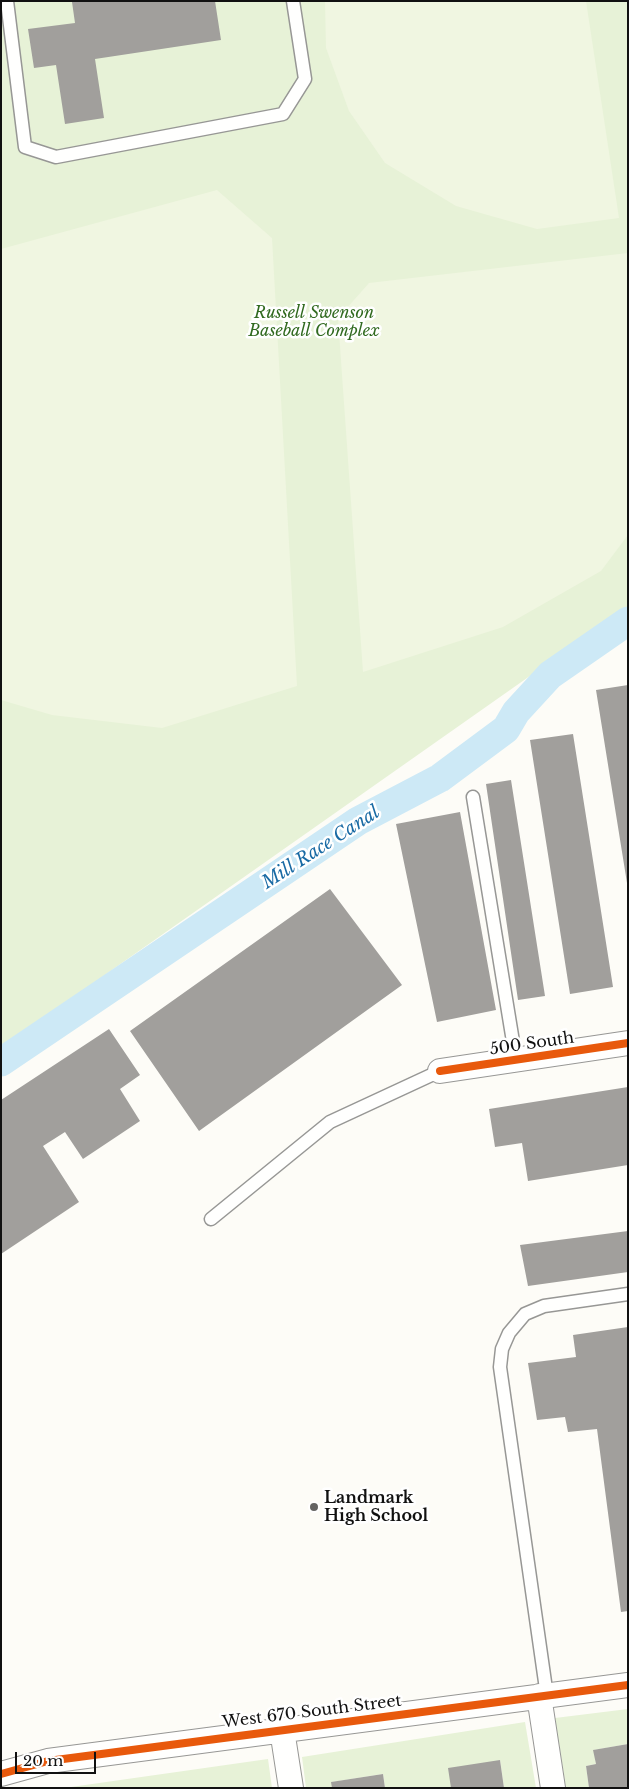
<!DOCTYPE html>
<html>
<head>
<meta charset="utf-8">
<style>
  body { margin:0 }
  #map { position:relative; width:629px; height:1789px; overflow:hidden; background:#fdfcf7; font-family:"Libre Baskerville",serif }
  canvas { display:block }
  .frame { position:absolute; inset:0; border:2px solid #111; pointer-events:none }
  .scale { position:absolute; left:15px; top:1752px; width:81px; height:22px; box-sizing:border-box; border:2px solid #111; border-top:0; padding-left:6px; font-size:15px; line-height:18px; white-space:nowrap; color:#111; -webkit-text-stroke:4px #fff; paint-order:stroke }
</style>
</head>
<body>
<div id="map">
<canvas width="629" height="1789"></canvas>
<div class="frame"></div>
<div class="scale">20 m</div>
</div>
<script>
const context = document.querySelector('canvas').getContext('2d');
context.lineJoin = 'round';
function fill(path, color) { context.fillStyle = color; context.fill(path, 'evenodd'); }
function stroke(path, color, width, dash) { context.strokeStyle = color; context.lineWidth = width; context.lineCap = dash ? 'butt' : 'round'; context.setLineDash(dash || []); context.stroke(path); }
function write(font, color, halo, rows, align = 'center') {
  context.font = font + ' "Libre Baskerville",serif'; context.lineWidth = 5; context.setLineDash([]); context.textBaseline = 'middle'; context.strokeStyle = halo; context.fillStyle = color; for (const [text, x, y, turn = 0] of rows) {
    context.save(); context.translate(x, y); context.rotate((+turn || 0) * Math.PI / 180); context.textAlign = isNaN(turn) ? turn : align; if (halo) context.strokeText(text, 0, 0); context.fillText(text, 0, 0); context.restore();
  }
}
fill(new Path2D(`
  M1,1h627v606l-627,441z
  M628,1709v35l-34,6 2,14 -10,2 3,22h-23l-11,-70z
  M525,1722l11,66h-32l-4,-28 -49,28h-66l-2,-14 -51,8v6h-26l-4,-31z
  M268,1759l4,29h-208z`), '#e7f2d7');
fill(new Path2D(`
  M325,1h261l33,217 -82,11 -81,-23 -71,-43 -36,-52 -23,-63z
  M217,190l55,48 25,448 -135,42 -110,-13 -51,-15v-451z
  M628,253v282l-27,36 -98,56 -140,45 -25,-354 31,-35z`), '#f0f6e1');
stroke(new Path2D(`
  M1,1062l357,-241 82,-43 66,-49 10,-17 34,-37 78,-54`), '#cde9f6', 29);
fill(new Path2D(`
  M77,1h138l6,39 -126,19 9,59 -39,6 -9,-59 -22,3 -6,-39 47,-6 -3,-21z
  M628,685v198h-1l-31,-193z
  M573,734l40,253 -43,7 -40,-254z
  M511,780l34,216 -27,4 -32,-216z
  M460,812l36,198 -59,12 -41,-198z
  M330,889l72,96 -203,146 -69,-100z
  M109,1029l31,46 -20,14 20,32 -57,38 -18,-27 -22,14 36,56 -78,52v-154z
  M628,1087v78l-100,16 -6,-38 -27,4 -6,-38z
  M628,1231v41l-100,14 -8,-41z
  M628,1327v284l-7,1 -24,-183 -29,3 -3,-15 -28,3 -9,-57 48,-6 -3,-22z
  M628,1744v44h-39l-3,-22 10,-2 -3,-14z
  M500,1760l4,28h-53l-3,-20z
  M383,1774l2,14h-53l-1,-6z`), '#a19f9c');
const service = new Path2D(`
  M7,1l18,146 31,10 227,-43 22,-35 -12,-78
  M473,797l43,263
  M211,1219l119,-97 110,-51
  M547,1696l-47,-329 2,-18 7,-16 16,-19 19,-8 84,-12`);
const minor = new Path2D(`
  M440,1071l188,-28
  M539,1696l14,92
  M282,1730l9,58
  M1,1774l47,-13 580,-76`);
stroke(service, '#979795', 15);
stroke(minor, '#979795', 26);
stroke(service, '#fffffe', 12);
stroke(minor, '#fffffe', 24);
stroke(new Path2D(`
  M440,1071l188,-28
  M1,1774l47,-13 580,-76`), '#e8590c', 8);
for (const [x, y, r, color] of [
  [314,1507,5,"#646362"]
]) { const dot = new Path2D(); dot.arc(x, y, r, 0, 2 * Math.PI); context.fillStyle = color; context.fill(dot); stroke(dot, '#fff', 2); }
write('italic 16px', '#316a20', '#fff', [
  ["Russell Swenson",314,313],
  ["Baseball Complex",314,331]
]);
write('16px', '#111', '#fff', [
  ["500 South",532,1044,-8],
  ["West 670 South Street",312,1712,-7]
]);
write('bold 16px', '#111', '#fff', [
  ["Landmark",324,1498],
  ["High School",324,1516]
], 'left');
write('italic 18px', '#196aa4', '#fff', [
  ["Mill Race Canal",321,848,-33]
]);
</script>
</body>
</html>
